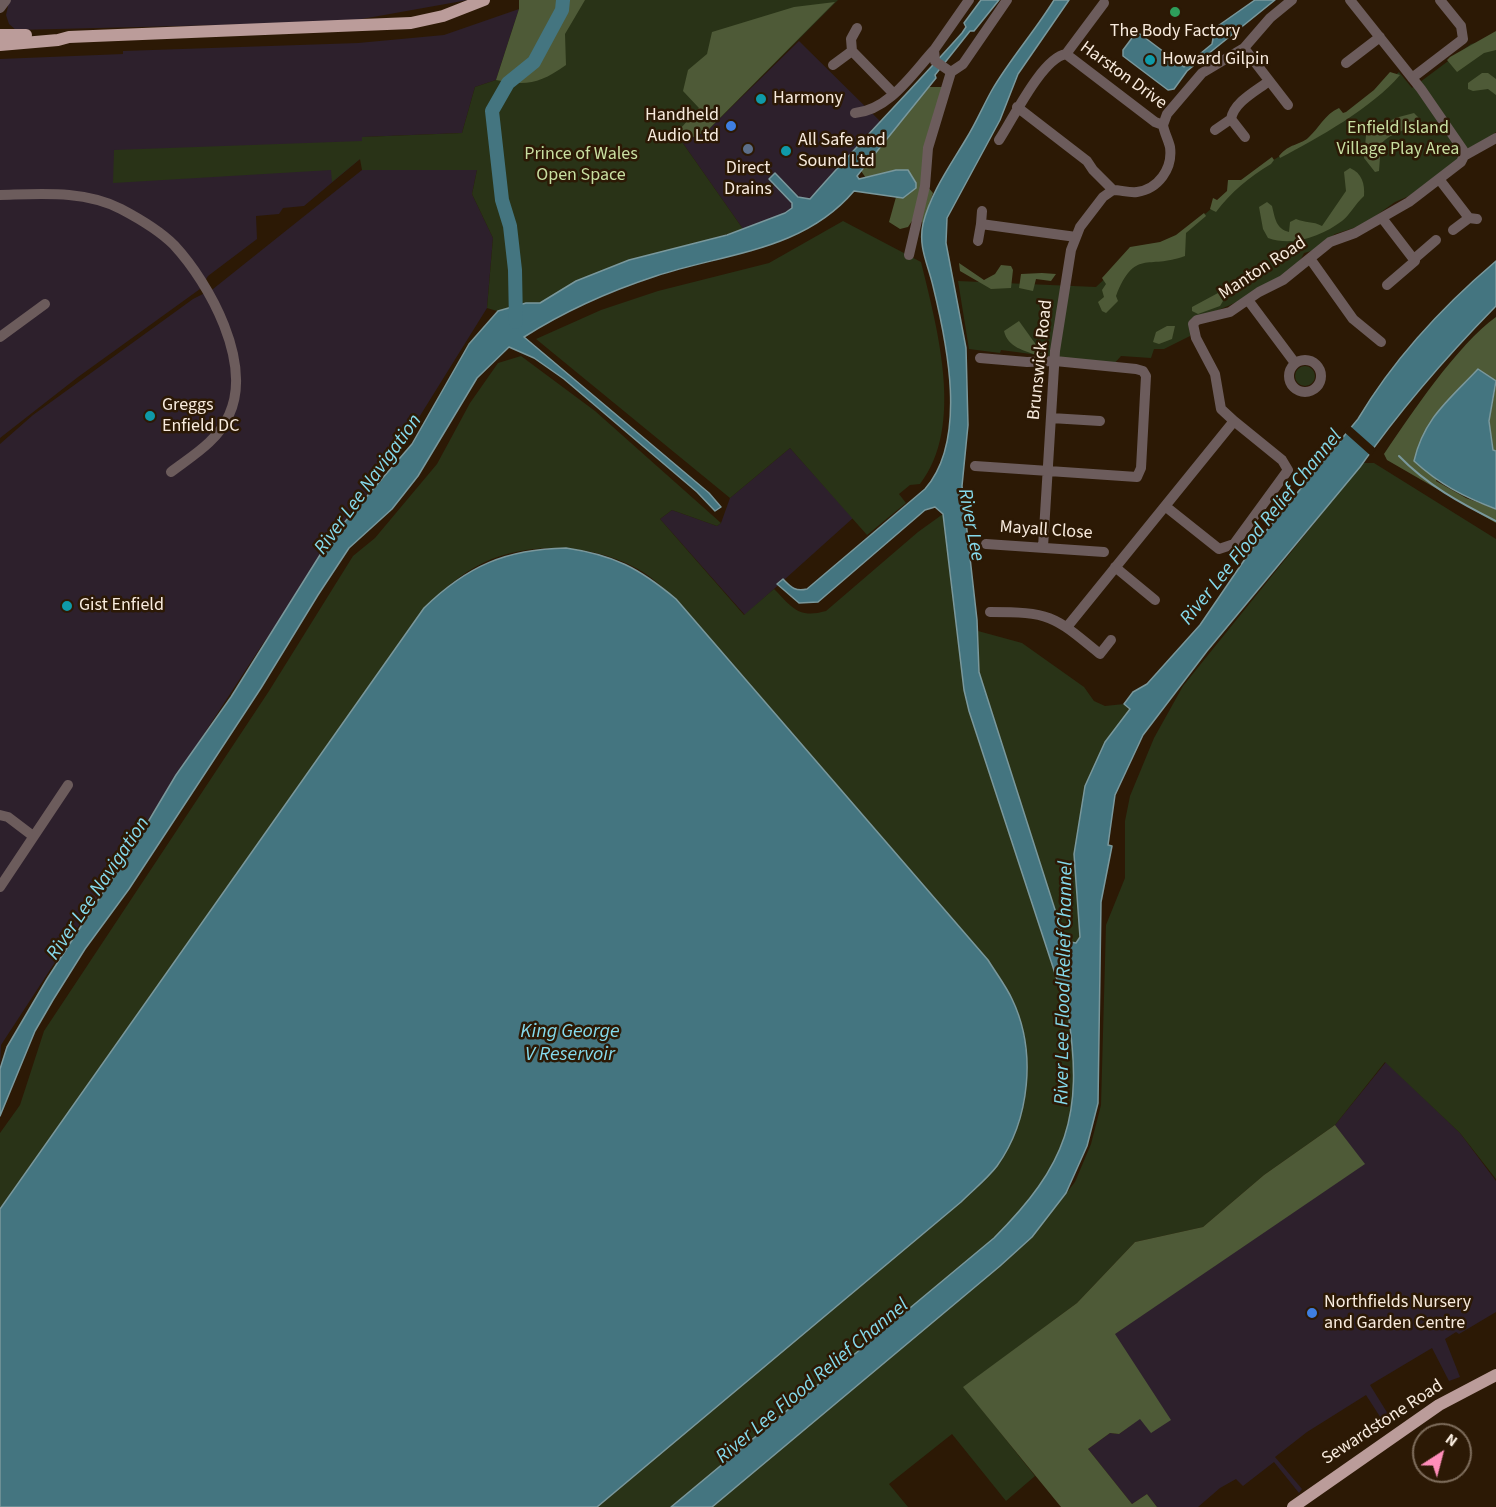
<!DOCTYPE html>
<html>
<head>
<meta charset="utf-8">
<style>
  body { margin:0 }
  #map { position:relative; width:1496px; height:1507px; overflow:hidden; background:#2c1905; font-family:"Source Sans 3",sans-serif }
  canvas { display:block }
  .north { position:absolute; left:1412px; top:1423px; width:60px; height:60px; box-sizing:border-box; background:#2c1905; border:2px solid #7e6d5c; border-radius:50%; rotate:36deg; font-size:16px; font-weight:700; line-height:24px; text-align:center; color:#f8ebde }
  .north::after { content:''; display:block; margin:auto; width:21px; height:27px; background:#ff8eba; clip-path:polygon(50% 0,100% 100%,50% 72%,0 100%) }
</style>
</head>
<body>
<div id="map">
<canvas width="1496" height="1507"></canvas>
<div class="north">N</div>
</div>
<script>
const context = document.querySelector('canvas').getContext('2d');
context.lineJoin = 'round';
function fill(path, color) { context.fillStyle = color; context.fill(path, 'evenodd'); }
function stroke(path, color, width, dash) { context.strokeStyle = color; context.lineWidth = width; context.lineCap = dash ? 'butt' : 'round'; context.setLineDash(dash || []); context.stroke(path); }
function write(font, color, halo, rows, align = 'center') {
  context.font = font + ' "Source Sans 3",sans-serif'; context.lineWidth = 5; context.setLineDash([]); context.textBaseline = 'middle'; context.strokeStyle = halo; context.fillStyle = color; for (const [text, x, y, turn = 0] of rows) {
    context.save(); context.translate(x, y); context.rotate((+turn || 0) * Math.PI / 180); context.textAlign = isNaN(turn) ? turn : align; if (halo) context.strokeText(text, 0, 0); context.fillText(text, 0, 0); context.restore();
  }
}
fill(new Path2D(`
  M1,0h467l-123,22 -329,8 -7,-6 -3,-9 2,-9z
  M519,9l-23,71 -21,7 -13,46 -99,4 -3,22 -56,47 -21,2 -4,6 -23,2 1,23 -49,37 -8,13 -122,88 -78,61v-379l123,-5v-3l235,-8 86,-8z
  M799,41l82,81 -71,77 -25,14 -42,16 -61,-87 25,-11z
  M362,170h115l-5,24 21,44 -6,70 -92,148 -133,189 -261,400 -1,22v-623l33,-29 160,-116 20,-10z
  M790,448l63,70 -108,97 -85,-96 12,-9 45,16 4,-3 9,-25z
  M1386,1062l74,71 36,48v131l-37,22 -3,-2 -11,7 15,38 -11,4 -17,-33 -62,37 23,37 -7,4 -20,-31 -59,37 -32,25 27,32 -3,4 -25,-31 -31,24 -7,-7 -16,9 -22,19h-41l-10,-13 -15,10 -44,-55 22,-16 9,1 21,-16 -26,-84 250,-170 -29,-39z`), '#2d202c');
fill(new Path2D(`
  M529,0h309l-131,131 -25,11 61,87 -167,52 -36,22h-14l-29,8 -10,-3 6,-70 -21,-44 5,-24h-115l-2,-11 -28,23 -1,-12 -218,13 1,-33 248,-9v-4l100,-4 13,-46 21,-7 23,-71z
  M1496,38v94l-87,64 -14,6 -32,23 -28,9 -20,16 -11,3c-10,27 -83,57 -109,66l-5,17 -26,13h-10l-3,9 -30,-2 -8,9 -112,-15 -1,3 -31,-4 -11,-68 138,6 40,-38 33,-4 86,-74 90,-54 54,-45 13,16 59,-44z
  M843,221l78,41c16,66 44,164 -1,222l-10,1 -11,9 7,9 -39,32 -77,-87 -60,50 -194,-159 65,-29 57,-19 111,-28z
  M521,356l74,55 126,112 -4,3 -45,-16 -12,9 84,96 30,-26c18,18 24,30 52,22l92,-79 25,-18 21,176 5,21 99,302c16,103 -1,152 -74,225l-323,269h-74l364,-305 35,-35 28,-62 2,-57 -13,-48 -25,-40 -312,-361c-13,-11 -26,-24 -40,-31 -46,-24 -106,-27 -153,-5 -22,10 -42,29 -59,45l-424,601v-76l20,-28 24,-74 225,-340 84,-135 22,-18 62,-74 33,-61 28,-40z
  M1295 376a10 10 0 1 1 20 0a10 10 0 1 1-20 0Z
  M1363,463h11l122,76v640l-36,-46 -75,-71 -50,63 -71,50 -61,52 -68,15 -58,61 -113,84 71,89 -29,25 -54,-67 -63,50 19,23h-196l288,-241 32,-29 43,-55 16,-38 10,-39 5,-180 19,-47v-57l5,-25 24,-58 29,-52z
  M978,631l44,12 62,44 10,14 11,5 19,-2 6,5 -25,33 -25,195 -4,6 -6,1 -5,-3 -86,-269z`), '#293317');
fill(new Path2D(`
  M519,0h66l-20,34 1,31c-27,19 -39,21 -70,15l23,-71z
  M835,2l-128,129 -25,11 -2,-13 19,-21 -16,-17 5,-21 19,-16 5,-22 82,-25z
  M1496,31v19l-12,3 -27,19 -10,-12 3,-3z
  M1390,72l10,3c-28,33 -82,63 -120,83l-1,-2c11,-13 19,-10 29,-18 12,-11 16,-23 31,-30l4,5 3,-1 28,-22z
  M1482,73h6l8,6v16l-8,-6 -15,2 -5,-2v-6z
  M929,87h14l-21,93 11,13 -10,30 -7,-8 -8,12 -8,2 -11,-7 7,-25 7,1 -7,-28 -30,8 -5,-7z
  M1414,113l7,7c-12,11 -29,11 -40,24l-2,27 -4,1 -11,-14 2,-23 29,-17z
  M1272,157l2,3 -3,4c-22,13 -40,28 -55,48l-6,-3 3,-11 4,2 10,-9 1,-11h13z
  M1350,168c12,5 15,16 14,28 -8,7 -16,21 -22,25 -20,15 -49,26 -74,17l-5,-9 -4,-22 8,-5 5,4c3,12 4,23 17,26l1,-10 6,-3c9,4 17,2 26,7l24,-35 -2,-19z
  M1204,213l2,3 -20,17 -1,23c-38,14 -50,-8 -69,40l2,5 -12,12 -4,-2 -4,-9 6,-5 -2,-7 4,-6 -4,-6 28,-31 30,-5 16,-7z
  M959,263l25,17 11,-6 6,-9 10,1 2,4 -2,18 -20,1 -31,-18z
  M1042,273l14,1 -5,7 -15,-2 -3,12 -14,-3 2,-14z
  M1218,293l5,8 -3,5 -22,8 -6,-3v-4z
  M1496,317v64l-18,-12 -12,13 -30,99 30,17 30,11v14l-109,-63 -3,-6c26,-39 74,-110 112,-137z
  M1019,321l23,32 -3,3c-15,-6 -31,-8 -35,-25z
  M1167,326h8l-3,13 -13,5 -6,-2 3,-10z
  M1496,384v67l-3,-1 -4,-29z
  M1335,1125l30,39 -250,170 56,86 -20,13 -11,-14 -21,15 -9,-1 -22,16 44,55 15,-10 10,13h-96l-98,-120 114,-84 58,-61 68,-15 61,-52z`), '#4e5a37');
const water = new Path2D(`
  M981,0h18l-25,31h-4l-35,44 1,3 -79,98 2,3 37,-9h12l8,13v5l-13,10 -49,-7c-51,60 -128,62 -198,85 -46,15 -91,35 -132,61l185,156 12,14 -6,4 -18,-19 -133,-113 -30,-21 -25,-11 -32,31 -59,98 -26,33 -43,39 -31,47 -57,93 -132,201 -44,60 -32,51 -18,31 -35,85v-47l7,-22 40,-68 95,-147 34,-57 55,-78 99,-158 82,-95 57,-100 29,-33 28,-8h14l36,-22 53,-21 98,-25 58,-22 7,-5v-5l-23,-24 6,-6 23,24 12,2c49,-56 102,-110 152,-166l4,-6 -2,-4z
  M1054,0h15l-51,74 -18,46 -53,98 -1,25 20,105 2,77 -6,61 15,134 2,52 86,269 11,2 4,-6 -6,-83 11,-68 20,-44 25,-33 -6,-5 9,-12 14,-8 53,-59 56,-82 102,-124c35,-59 85,-113 138,-158v45c-49,50 -96,104 -136,161l-153,184 -64,84 -28,60 -7,50 4,1 -11,56 -3,201 -11,43 -21,47 -34,44 -32,29 -288,241h-41l323,-269c73,-73 90,-122 74,-225l-99,-302 -5,-21 -21,-176 -8,-7 -10,3 -107,92 -19,1 -22,-19 6,-5c8,8 12,13 24,10l118,-100c43,-49 22,-146 8,-203 -5,-22 -15,-39 -10,-62 8,-32 27,-58 43,-85 10,-16 17,-33 26,-49 18,-31 43,-59 62,-90z
  M1255,0h20l-88,71 -13,18 -6,1 -45,-34v-6l12,-16h5l44,33 28,-23 3,-16z
  M1478,369l18,12 -7,40 4,29 3,1v58c-32,-12 -57,-25 -82,-48 10,-43 35,-61 64,-92z
  M566,548c48,7 73,20 110,51l312,361c8,13 18,26 24,39 25,52 18,121 -15,167 -10,13 -24,24 -36,36l-364,305h-597v-298l424,-601c43,-42 82,-59 142,-60z`);
fill(water, '#447580');
stroke(water, '#7a989c', 1.5);
fill(new Path2D(`
  M1349,425l27,24 -5,7 -28,-25z`), '#2c1905');
stroke(new Path2D(`
  M1399,456c28,29 61,47 97,65`), '#7a989c', 2);
stroke(new Path2D(`
  M516,322l-1,-52 -5,-44 -8,-26 -10,-89 16,-28 26,-21 28,-52 1,-10`), '#447580', 14);
stroke(new Path2D(`
  M969,0l-35,50 1,11 16,11 12,-8 44,-64
  M1350,0l71,89 42,61 1,6
  M0,8l6,-8
  M1244,48l44,57
  M852,51l41,42
  M1066,54l89,68 8,3
  M1066,54l38,-51
  M1346,63l34,-26
  M833,65l19,-14 -1,-12 6,-11
  M1412,78l51,-39 -2,-13 -21,-26
  M1017,107l70,54 6,9 20,20
  M855,113c34,-3 57,-39 79,-63
  M1231,119l14,18
  M1163,125l4,-11 35,-41 42,-25 26,-30 22,-18
  M1215,130l16,-11c3,-17 25,-28 38,-38
  M999,140c14,-21 43,-82 67,-86
  M1464,156l32,-18
  M1439,179l30,39
  M1113,190c8,0 16,3 24,2 21,-3 36,-23 33,-45 -2,-8 -6,-15 -7,-22
  M0,195c41,-1 84,-5 121,14 19,10 38,21 53,36 36,39 79,118 55,170 -11,26 -37,41 -58,57
  M1382,218l33,43 -28,24
  M981,224l1,-13
  M1453,230l16,-12 8,1
  M978,241l3,-17 95,13
  M909,255l16,-69 3,-38 23,-76
  M1414,259l22,-19
  M1311,260l42,59 28,23
  M1248,300l47,63
  M0,337l45,-33
  M1289 376a16 16 0 1 1 32 0a16 16 0 1 1-32 0Z
  M1051,418l49,3
  M975,466l162,11 4,-9 5,-92 -3,-5 -7,-2 -81,-8 -28,1 -47,-4
  M1165,506l54,43 15,-5 54,-74 -6,-10 -48,-39
  M986,544l118,8
  M1043,547l12,-196 16,-101 9,-23 23,-30 10,-7
  M1115,567l40,33
  M990,612c61,0 64,4 110,42l11,-14
  M1067,627l167,-206 -13,-12 -6,-35 -19,-36 -3,-14 4,-4 33,-8 29,-20 24,-12 47,-38 25,-9 54,-31 52,-40 3,-6
  M0,815l8,2 25,19
  M0,887l68,-102`), '#6c5c5c', 10);
stroke(new Path2D(`
  M0,35h26
  M0,45l58,-5 11,-3 342,-14 32,-7 41,-16
  M1293,1507l146,-102 57,-30`), '#bb9c9a', 12);
for (const [x, y, r, color] of [
  [1175,12,6,"#2e9e5b"],
  [1150,60,6,"#0f9aa8"],
  [761,99,6,"#0f9aa8"],
  [731,126,6,"#3f7fe0"],
  [748,149,6,"#5c6f8a"],
  [786,151,6,"#0f9aa8"],
  [150,416,6,"#0f9aa8"],
  [67,606,6,"#0f9aa8"],
  [1312,1313,6,"#3f7fe0"]
]) { const dot = new Path2D(); dot.arc(x, y, r, 0, 2 * Math.PI); context.fillStyle = color; context.fill(dot); stroke(dot, '#2c1905', 2); }
write('18px', '#f8ebde', '#2c1905', [
  ["The Body Factory",1175,32,"center"],
  ["Howard Gilpin",1162,60],
  ["Harmony",773,99],
  ["Handheld",719,116,"right"],
  ["Audio Ltd",719,137,"right"],
  ["All Safe and",798,141],
  ["Sound Ltd",798,162],
  ["Direct",748,169,"center"],
  ["Drains",748,190,"center"],
  ["Greggs",162,406],
  ["Enfield DC",162,427],
  ["Gist Enfield",79,606],
  ["Northfields Nursery",1324,1303],
  ["and Garden Centre",1324,1324]
], 'left');
write('18px', '#f8ebde', '#2c1905', [
  ["Harston Drive",1123,76,36],
  ["Manton Road",1263,269,-33],
  ["Brunswick Road",1041,360,-84],
  ["Mayall Close",1046,531,4],
  ["Sewardstone Road",1383,1423,-33]
]);
write('18px', '#c8dfa1', '#2c1905', [
  ["Enfield Island",1398,129],
  ["Village Play Area",1398,150],
  ["Prince of Wales",581,155],
  ["Open Space",581,176]
]);
write('italic 20px', '#85daec', '#2c1905', [
  ["River Lee Navigation",369,485,-54],
  ["River Lee",970,525,79],
  ["River Lee Flood Relief Channel",1262,528,-51],
  ["River Lee Navigation",99,889,-56],
  ["River Lee Flood Relief Channel",1065,983,-89],
  ["King George",570,1033],
  ["V Reservoir",570,1056],
  ["River Lee Flood Relief Channel",813,1382,-40]
]);
</script>
</body>
</html>
